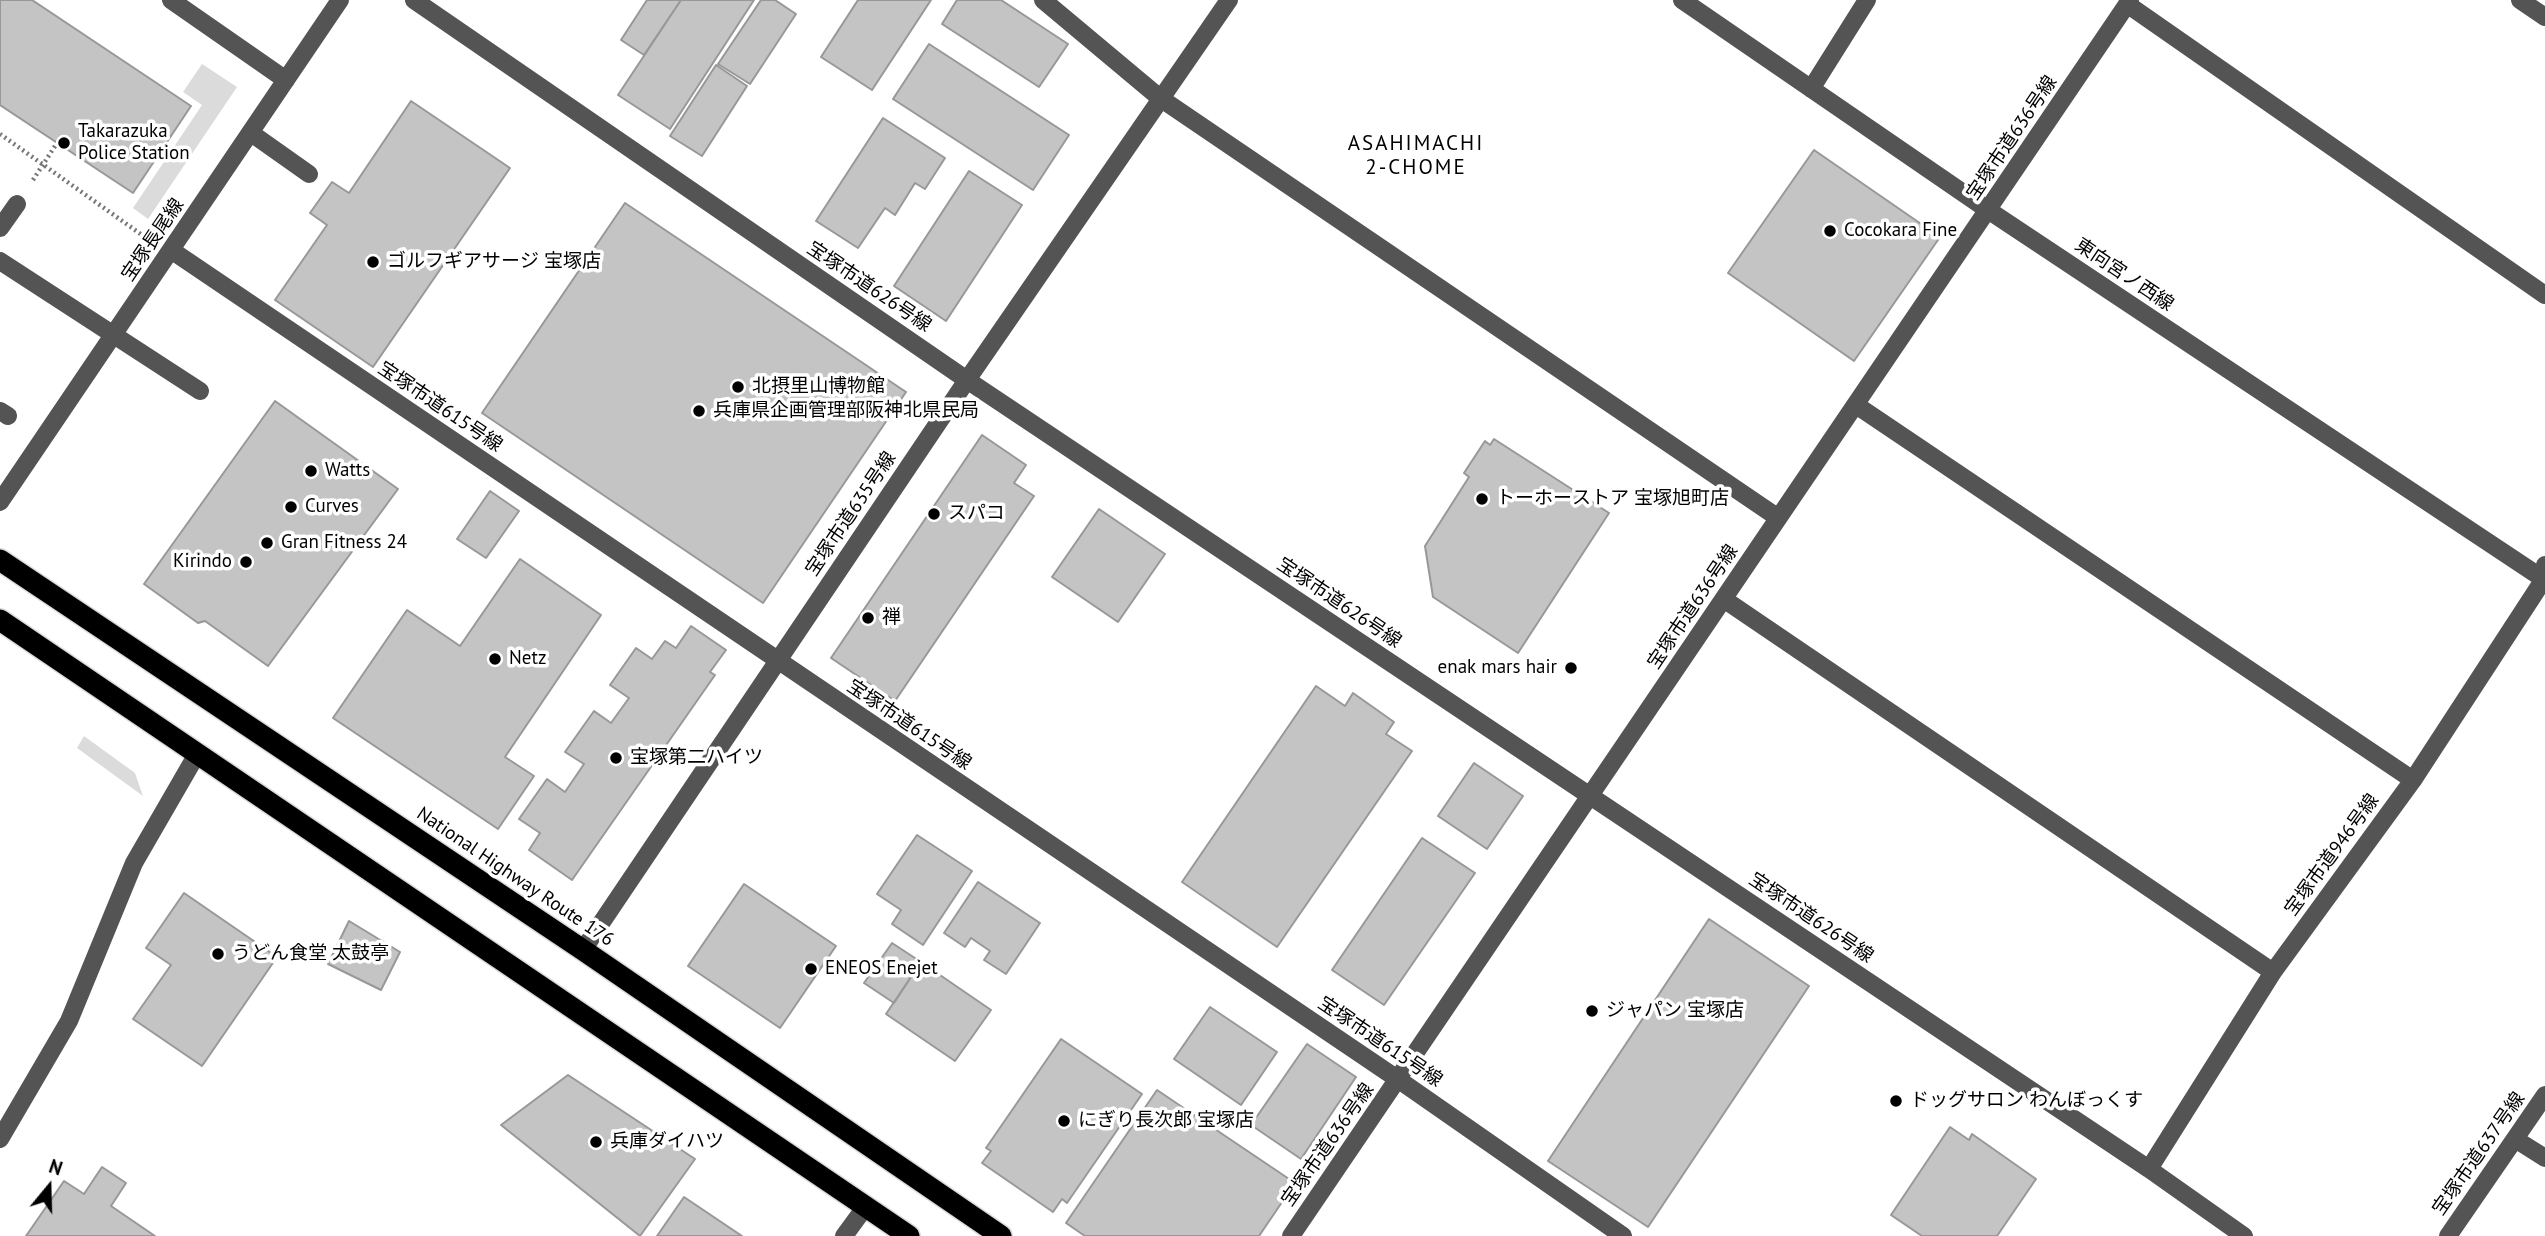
<!DOCTYPE html>
<html>
<head>
<meta charset="utf-8">
<style>
  body { margin:0 }
  #map { position:relative; width:2545px; height:1236px; overflow:hidden; background:#fff; font-family:"PT Sans",sans-serif }
  canvas { display:block }
  .north { position:absolute; left:14px; top:1152px; width:70px; height:70px; -webkit-text-stroke:5px #fff; paint-order:stroke; rotate:19deg; font-size:19px; font-weight:700; line-height:28px; text-align:center; color:#000 }
  .north::after { content:''; display:block; margin:auto; width:24px; height:32px; background:#000; clip-path:polygon(50% 0,100% 100%,50% 72%,0 100%) }
</style>
</head>
<body>
<div id="map">
<canvas width="2545" height="1236"></canvas>
<div class="north">N</div>
</div>
<script>
const context = document.querySelector('canvas').getContext('2d');
context.lineJoin = 'round';
function fill(path, color) { context.fillStyle = color; context.fill(path, 'evenodd'); }
function stroke(path, color, width, dash) { context.strokeStyle = color; context.lineWidth = width; context.lineCap = dash ? 'butt' : 'round'; context.setLineDash(dash || []); context.stroke(path); }
function write(font, color, halo, rows, align = 'center') {
  context.font = font + ' "PT Sans","Noto Sans JP",sans-serif'; context.lineWidth = 7; context.setLineDash([]); context.textBaseline = 'middle'; context.strokeStyle = halo; context.fillStyle = color; for (const [text, x, y, turn = 0] of rows) {
    context.save(); context.translate(x, y); context.rotate((+turn || 0) * Math.PI / 180); context.textAlign = isNaN(turn) ? turn : align; if (halo) context.strokeText(text, 0, 0); context.fillText(text, 0, 0); context.restore();
  }
}
fill(new Path2D(`
  M202,64l35,23 -89,132 -15,-11 69,-103 -19,-13z
  M84,736l51,37 8,23 -66,-48z`), '#dbdbdb');
const building = new Path2D(`
  M0,0h32l159,106 -58,87 -133,-88z
  M647,0h34l-37,55 -23,-15z
  M681,0h73l-84,129 -52,-34z
  M761,0h14l21,14 -46,70 -32,-20z
  M858,0h73l-59,90 -51,-33z
  M957,0h44l67,44 -29,43 -97,-63z
  M929,44l140,91 -36,55 -140,-91z
  M716,65l31,21 -45,70 -32,-20z
  M411,101l99,67 -137,199 -98,-67 52,-75 -17,-12 22,-31 17,11z
  M883,118l62,40 -20,31 -10,-6 -20,32 -10,-7 -27,40 -42,-27z
  M1814,150l126,87 -86,124 -126,-88z
  M969,171l53,34 -76,116 -52,-35z
  M625,203l281,189 -143,211 -281,-190z
  M275,401l123,88 -130,177 -63,-45 -7,2 -54,-39z
  M982,435l44,30 -12,18 20,13 -139,205 -64,-43z
  M1494,439l115,74 -91,140 -85,-56 -8,-51 44,-69 -5,-4 21,-32 5,4z
  M490,491l29,20 -33,47 -29,-19z
  M1099,509l66,45 -47,68 -66,-45z
  M520,559l81,56 -96,142 29,19 -36,53 -165,-111 74,-108 53,36z
  M691,626l35,24 -16,22 5,3 -143,205 -43,-30 11,-17 -21,-14 28,-40 18,13 19,-28 -19,-12 29,-41 17,12 18,-25 -19,-13 26,-37 16,11 13,-18 11,7z
  M1316,686l29,20 8,-13 41,29 -8,12 26,17 -135,196 -95,-65z
  M1474,763l49,33 -36,53 -49,-33z
  M917,835l55,36 -49,74 -31,-21 9,-14 -24,-16z
  M1422,838l53,35 -91,132 -52,-35z
  M978,882l62,41 -34,51 -22,-14 6,-9 -19,-13 -6,9 -21,-14z
  M744,884l92,62 -56,82 -92,-62z
  M184,893l93,64 -75,109 -69,-47 38,-54 -25,-17z
  M1709,919l100,67 -161,241 -100,-66z
  M349,921l51,31 -19,38 -53,-26z
  M892,943l29,19 -27,41 -30,-20z
  M921,962l70,48 -36,51 -69,-47z
  M1210,1007l67,45 -36,53 -67,-46z
  M1061,1039l81,55 -75,109 -5,-4 -9,13 -71,-49 9,-12 -5,-3z
  M1307,1044l49,33 -55,82 -50,-34z
  M568,1075l127,84 -55,77 -139,-111z
  M1157,1090l138,93 -36,53h-174l-19,-13z
  M1950,1127l19,13 3,-6 64,45 -39,57h-75l-31,-21z
  M102,1167l24,16 -15,23 44,30h-129l38,-55 20,13z
  M684,1197l58,39h-85z`);
fill(building, '#c4c4c4');
stroke(building, '#989898', 2);
const highway = new Path2D(`
  M0,560l583,390 418,286
  M0,620l909,616`);
stroke(highway, '#dbdbdb', 24);
stroke(new Path2D(`
  M0,134l142,101
  M33,180l24,-37`), '#767676', 4.5, [2, 3.5]);
stroke(new Path2D(`
  M171,0l115,80
  M414,0l553,380 1182,789 95,67
  M1043,0l117,98 617,419
  M1682,0l306,210 557,370
  M2520,0l25,17
  M2127,4l418,291
  M1811,89l56,-89
  M251,133l58,41
  M0,228l17,-24
  M171,250l1228,830 224,156
  M0,261l200,130
  M1856,405l557,375
  M0,411l8,5
  M0,502l340,-502
  M1725,600l548,372
  M583,950l384,-570 262,-380
  M0,1139l69,-118 65,-158 63,-109
  M2515,1139l30,19
  M2149,1169l124,-197 140,-192 131,-201 1,-14
  M844,1236l22,-30
  M1291,1236l839,-1236
  M2448,1236l97,-141`), '#545454', 18);
stroke(highway, '#000', 21);
for (const [x, y, r, color] of [
  [64,143,7,"#000"],
  [1830,231,7,"#000"],
  [373,262,7,"#000"],
  [738,387,7,"#000"],
  [699,411,7,"#000"],
  [311,471,7,"#000"],
  [1482,499,7,"#000"],
  [291,507,7,"#000"],
  [934,514,7,"#000"],
  [267,543,7,"#000"],
  [246,562,7,"#000"],
  [868,618,7,"#000"],
  [495,659,7,"#000"],
  [1571,668,7,"#000"],
  [616,758,7,"#000"],
  [218,954,7,"#000"],
  [811,969,7,"#000"],
  [1592,1011,7,"#000"],
  [1896,1101,7,"#000"],
  [1064,1121,7,"#000"],
  [596,1142,7,"#000"]
]) { const dot = new Path2D(); dot.arc(x, y, r, 0, 2 * Math.PI); context.fillStyle = color; context.fill(dot); stroke(dot, '#fff', 2.5); }
write('19px', '#000', '#fff', [
  ["Takarazuka",78,132],
  ["Police Station",78,154],
  ["Cocokara Fine",1844,231],
  ["ゴルフギアサージ 宝塚店",387,262],
  ["北摂里山博物館",752,387],
  ["兵庫県企画管理部阪神北県民局",713,411],
  ["Watts",325,471],
  ["トーホーストア 宝塚旭町店",1496,499],
  ["Curves",305,507],
  ["スパコ",948,514],
  ["Gran Fitness 24",281,543],
  ["Kirindo",232,562,"right"],
  ["禅",882,618],
  ["Netz",509,659],
  ["enak mars hair",1557,668,"right"],
  ["宝塚第二ハイツ",630,758],
  ["うどん食堂 太鼓亭",232,954],
  ["ENEOS Enejet",825,969],
  ["ジャパン 宝塚店",1606,1011],
  ["ドッグサロン わんぼっくす",1910,1101],
  ["にぎり長次郎 宝塚店",1078,1121],
  ["兵庫ダイハツ",610,1142]
], 'left');
write('19px', '#000', '#fff', [
  ["宝塚市道636号線",2012,138,-56],
  ["宝塚長尾線",153,240,-56],
  ["東向宮ノ西線",2124,275,34],
  ["宝塚市道626号線",869,287,34],
  ["宝塚市道615号線",440,407,34],
  ["宝塚市道635号線",851,514,-56],
  ["宝塚市道626号線",1339,603,34],
  ["宝塚市道636号線",1693,607,-56],
  ["宝塚市道615号線",909,725,34],
  ["宝塚市道946号線",2332,855,-54],
  ["National Highway Route 176",515,877,34],
  ["宝塚市道626号線",1811,918,34],
  ["宝塚市道615号線",1380,1042,34],
  ["宝塚市道636号線",1328,1145,-55],
  ["宝塚市道637号線",2479,1154,-55]
]);
context.letterSpacing = '2px';
write('21px', '#000', '#fff', [
  ["ASAHIMACHI",1416,144],
  ["2-CHOME",1416,168]
]);
context.letterSpacing = '0px';
</script>
</body>
</html>
